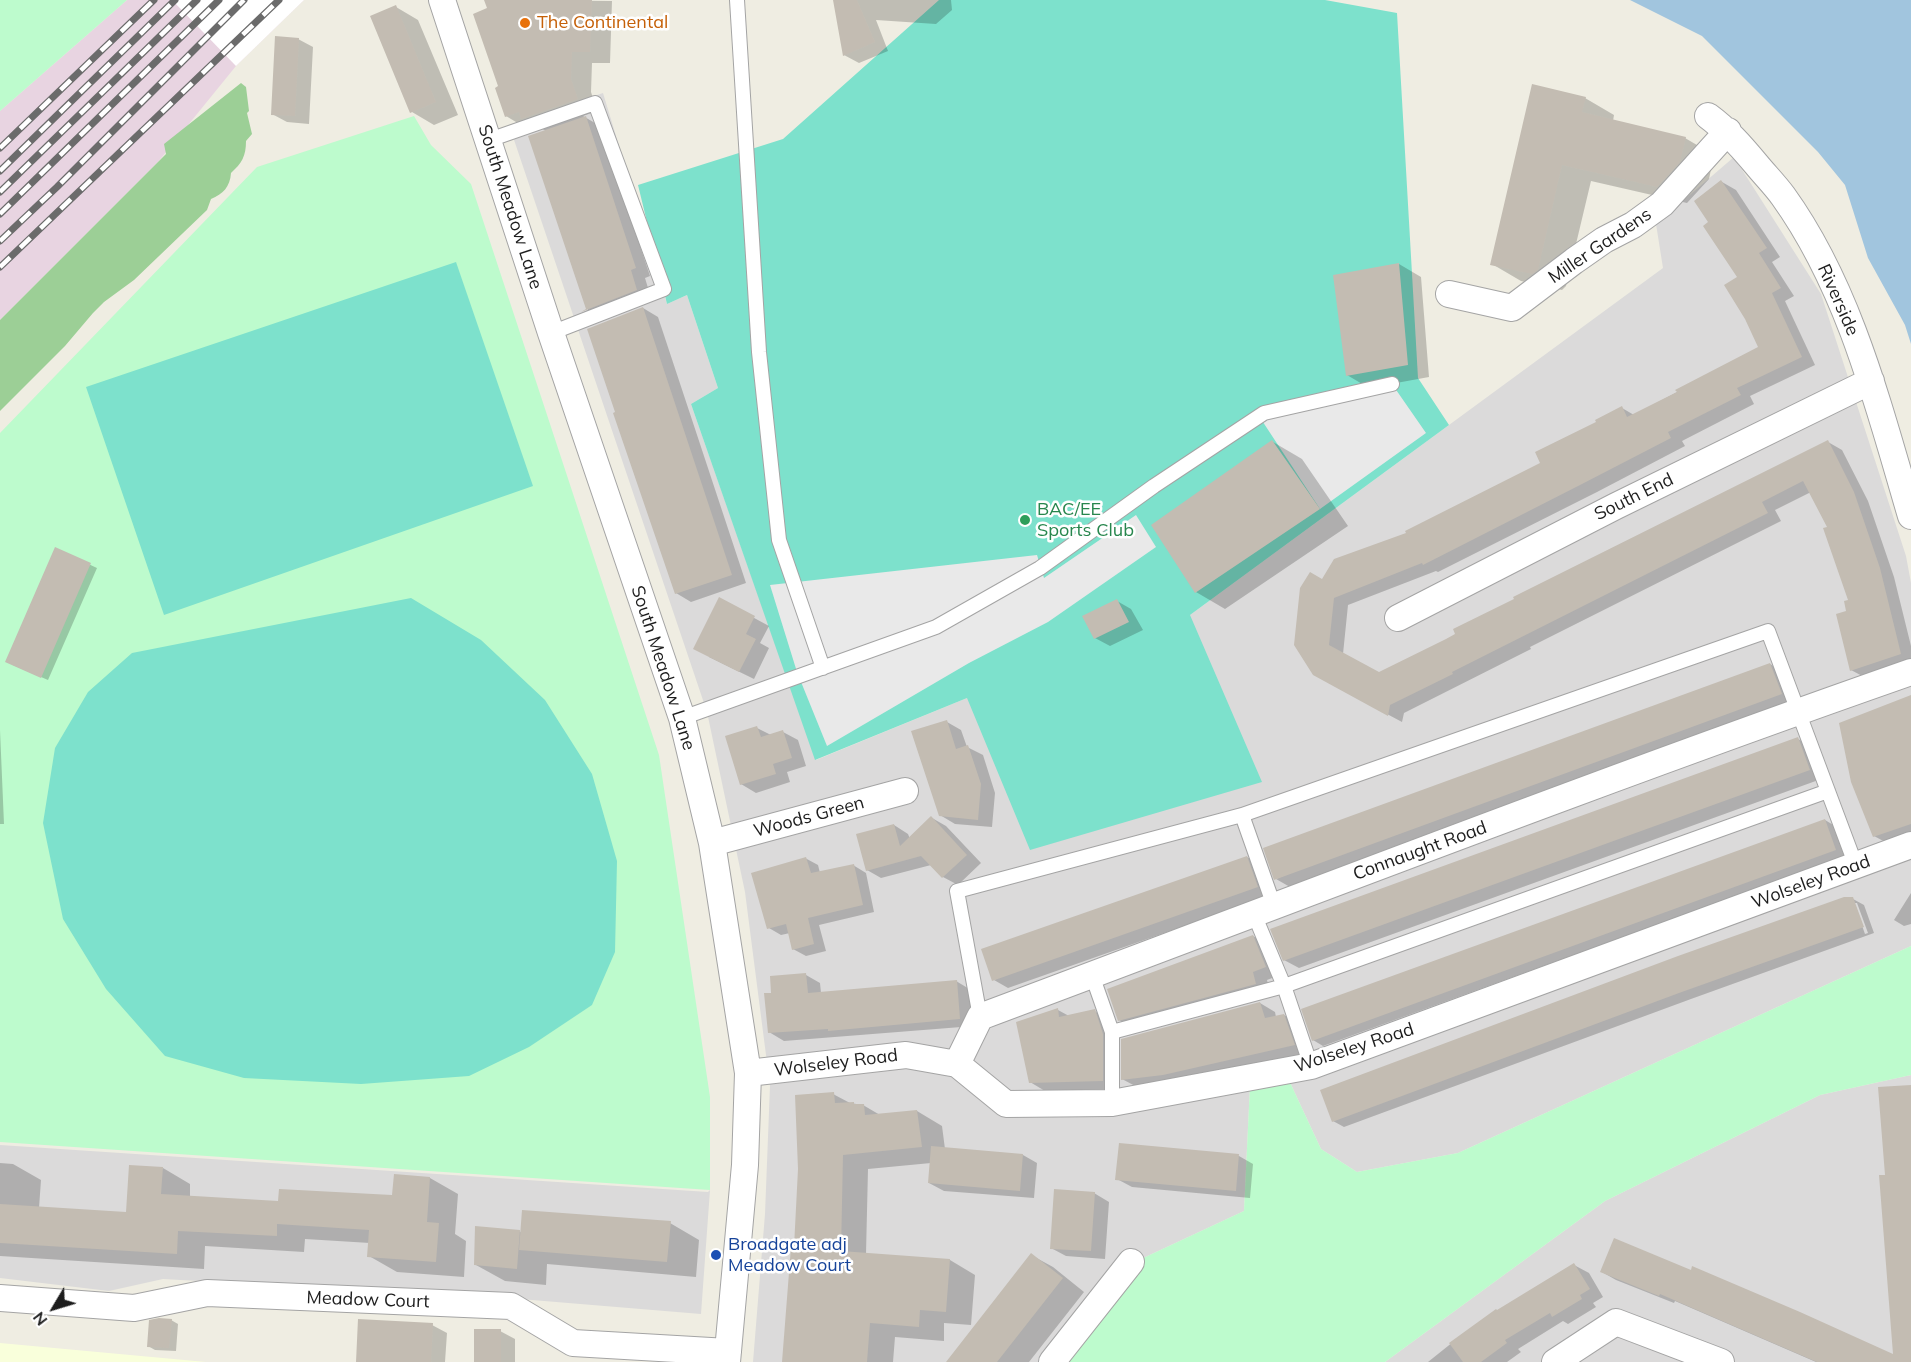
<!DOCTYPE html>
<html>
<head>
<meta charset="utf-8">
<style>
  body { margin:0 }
  #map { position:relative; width:1911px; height:1362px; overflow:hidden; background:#efede2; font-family:Mulish,sans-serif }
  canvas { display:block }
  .north { position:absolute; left:24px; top:1278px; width:60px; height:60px; -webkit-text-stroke:4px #fff; paint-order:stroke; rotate:232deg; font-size:16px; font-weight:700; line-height:24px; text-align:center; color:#1d1d1d }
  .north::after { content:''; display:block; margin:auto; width:21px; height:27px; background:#1d1d1d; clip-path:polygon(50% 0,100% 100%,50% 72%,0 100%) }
</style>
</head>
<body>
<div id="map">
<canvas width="1911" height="1362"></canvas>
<div class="north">N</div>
</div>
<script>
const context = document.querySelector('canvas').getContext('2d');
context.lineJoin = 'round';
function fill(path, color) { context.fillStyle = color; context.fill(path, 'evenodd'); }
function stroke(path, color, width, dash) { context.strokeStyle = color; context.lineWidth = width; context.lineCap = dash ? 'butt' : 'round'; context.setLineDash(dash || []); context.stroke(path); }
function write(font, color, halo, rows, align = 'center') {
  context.font = font + ' Mulish,sans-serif'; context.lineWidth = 5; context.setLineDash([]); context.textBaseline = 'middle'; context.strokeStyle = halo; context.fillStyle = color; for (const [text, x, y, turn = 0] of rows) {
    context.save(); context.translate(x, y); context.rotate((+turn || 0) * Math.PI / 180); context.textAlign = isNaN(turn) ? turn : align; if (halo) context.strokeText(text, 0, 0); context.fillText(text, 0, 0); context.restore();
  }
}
fill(new Path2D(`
  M603,93l64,211 20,-9 31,93 -27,16 125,356 151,-62 223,-83 473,-347 -7,-44 78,-67 87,137 85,262 5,27v363l-453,207 -101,19 -36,-23 -34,-73 -37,10 -6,125 -105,49 -92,102h-294l12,-148 5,-128 -25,-194 -38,-180 -198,-587z
  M1911,1075v287h-526l220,-161 215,-106z
  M0,1145l708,47 2,-2 -9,124 -181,-15 -357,-20 -54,12 -109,-13z`), '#dbdada');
fill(new Path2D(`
  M127,0h177l-68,66 -78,96 -158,158v-209z`), '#e8d4e1');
fill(new Path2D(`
  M0,1343l206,19h-206z`), '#f9ffdb');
fill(new Path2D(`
  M241,83l5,4 3,24 -2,2 5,21 -6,7c0,15 -4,22 -15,32 -1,14 -8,21 -20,26l-4,11 -73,70 -30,22 -11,11 -28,33 -65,65v-91l166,-166 -2,-10z`), '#9ccf96');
fill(new Path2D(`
  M0,0h127l-127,111z
  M414,116l17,29 40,39 188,571 51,342v93l-710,-48v-709l257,-266z
  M1911,946v129l-91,20 -215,106 -220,161h-326l80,-102 105,-49 6,-125 37,-10 34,73 36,23 101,-19z`), '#bdfbcd');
fill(new Path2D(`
  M939,0h386l72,13 21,365 31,47 -259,190 72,167 -232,68 -63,-152 -152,62 -124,-356 27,-16 -31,-93 -20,9 -29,-119 145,-46z
  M456,262l77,224 -369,129 -78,-228z
  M411,598l70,42 64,60 47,74 25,87 -2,91 -23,53 -63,42 -60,29 -108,8 -117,-6 -79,-22 -59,-67 -43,-70 -20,-96 12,-75 33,-56 44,-39z`), '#7de1cc');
fill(new Path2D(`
  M1392,384l34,49 -106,76 -61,-93z
  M1136,515l20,32 -108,75 -79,41 -142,83 -30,-74 -27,-87 267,-30 7,23z`), '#e9e9e9');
fill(new Path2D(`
  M1630,0h281v344l-6,-19 -37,-67 -23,-73 -27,-33 -116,-116z`), '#a1c5de');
fill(new Path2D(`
  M172,0h132l-68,66z`), '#fff');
fill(new Path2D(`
  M486,0l126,1 -2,62h-18l-1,29 6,19 -14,5 17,10 50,150 -5,2 6,20 -54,21 -13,-7 4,-2 -58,-173 16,-6 -11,-6 -9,3 -20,-12 -17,-107z
  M835,0h116l1,10 -16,14 -60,-4 12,31 -29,12 -15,-8z
  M396,7l22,13 40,95 -24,10 -22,-13z
  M298,39l15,8 -4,77 -22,-2 -15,-8z
  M1585,98l29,17 -1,6 72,17 29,17 -5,24 -22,24 -96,-22 -25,105 -4,4 -41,-9 -29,-17z
  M1722,182l14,8 44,67 -8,5 22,34 -9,5 30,64 -65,31 4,8 -72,37 3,5 -88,46 -159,80 -2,-1 -88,34 -5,49 36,20 68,-33 381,-199 14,8 26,51 26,76 17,69v17l-45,15 -15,-8 -3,-58 2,-11 -21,-73 -18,-36 -36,18 6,11 -251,126 1,2 -127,64 -2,9 -73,-39 -6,-102 85,-48 134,-70 56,-41 24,-14 12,7 126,-67 -21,-70 -29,-55z
  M1399,264l22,13 8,100 -60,11 -22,-13 -12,-99z
  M643,308l15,9 88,266 -55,19 -15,-9z
  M1273,442l29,17 46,67 -123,83 -29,-17 -43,-67z
  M56,549l41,19 -49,112 -35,-15z
  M719,599l50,27 -9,17 9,5 -15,31 -45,-22z
  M1117,601l14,8 12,21 -33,16 -15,-8z
  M1770,664l15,9 11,29 -506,185 -14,-8z
  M1911,698v139l-22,7 -15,-8z
  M947,722l14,8 6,17 16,8 12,38 -3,34 -37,-3 -15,-9z
  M757,728l14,7 12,-3 15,8 8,26 -19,6 3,10 -34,11 -15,-9z
  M0,730l4,94h-4z
  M1798,739l15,8 11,31 -525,190 -15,-8z
  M932,818l14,8 35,37 -23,22 -15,-8 -12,-12 -50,13 -14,-8 27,-45 14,9 2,5z
  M1825,820l10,6 11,30 -523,190 -10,-6z
  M1247,857l14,9 11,29 -264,93 -14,-8z
  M805,858l13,7 2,8 33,-8 13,8 8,39 -55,13 7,26 -20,5 -13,-7 -3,-16 -9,2 -12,-7z
  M1911,893v31l-7,2 -10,-6z
  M1853,899l11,6 10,28 -183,66 -347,128 -11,-6zM1854,903h3l11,30 -3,1z
  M1253,936l14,9 13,30 -13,5 3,12 -136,37 -15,-9z
  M806,975l14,8 1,10 135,-12 15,9 3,36 -190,15 -15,-9 4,-38z
  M1260,1003l15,9 1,5 8,-2 14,9 10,29 -131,29 -40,5 -15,-8z
  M1058,1010l11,6 25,-5 15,8 8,70 -72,2 -15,-9z
  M833,1094l17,9 13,2 17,10 37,-4 25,15 3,23 78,6 14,8 -3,35 -90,-7 -15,-8 2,-20 -63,6 -2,85 84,6 25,15 -4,50 -27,-2v18l-49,-4 -2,25h-109l12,-114z
  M1120,1145l119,11 14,8 -3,34 -118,-11 -15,-8z
  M0,1163l13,1 28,16 -2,28 89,5 35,-45 27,16v13l89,6 114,-6 2,-22 35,3 28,16 -3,40 11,7 -2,36 -67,-5 -28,-16 1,-13 -65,-4 -1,13 -99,-6 -1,23 -204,-13z
  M1094,1193l15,9 -4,57 -39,-3 -15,-8z
  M670,1223l29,17 -3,37 -149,-13 -1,21 -41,-4 -29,-16 43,-34 3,2z
  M1031,1255l22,12 31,25 -55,70h-81z
  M1574,1265l15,8 14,24 -10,6 3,4 -28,17 -5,-3 -45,28 3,3 -14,10h-79l30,-24z
  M1602,1272l268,90h-54l-141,-61 -1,2 -58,-23z
  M171,1320l7,4 -2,27 -21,-1 -7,-4z
  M432,1325l15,8 -2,29h-88z
  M500,1331l15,8v23h-39z`), '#0003');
fill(new Path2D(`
  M484,0h108l-2,52h-18l-1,27 7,20 -57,20 -2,-7 -14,5 -10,-29 3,-2 -25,-72 14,-6z
  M833,0h24l18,42 -32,14z
  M396,5l40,97 -26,11 -40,-97z
  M275,36l24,2 -4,78 -24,-1z
  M1532,84l54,13 -4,15 104,25 -6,25 -23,25 -95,-22 -24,105 -6,4 -42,-9z
  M586,116l50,152 -5,2 6,20 -56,22 5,-3 -58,-173z
  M1721,180l46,68 -8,5 22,35 -9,5 30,64 -65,31 4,7 -73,37 3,6 -89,46 -159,81 -1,-2 -88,35 -5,47 50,27 67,-33 9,-5 -2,-5 61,-30 -1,-2 315,-157 26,52 26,76 21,86 -51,17 -14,-57 10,-3 -2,-10 4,-1 -25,-72 4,-1 -24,-46 -41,21 6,11 -316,159 1,2 -63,31 -2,11 -75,-41 -19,-30 6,-57 10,-16 12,7 12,-20 72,-26 -1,-2 135,-68 -5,-11 61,-30 -1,-2 27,-14 5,11 50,-25 -2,-2 83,-43 -13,-28 -21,-34 13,-8 -34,-51 5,-4 -14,-21z
  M1399,263l9,102 -62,11 -13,-101z
  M643,307l89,268 -57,19 -62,-181 2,-1 -28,-83z
  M1272,440l48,69 -125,84 -44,-68z
  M55,547l36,16 -50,115 -36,-16z
  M719,597l36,19 -9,18 10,5 -17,33 -46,-23z
  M1117,599l12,23 -35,17 -12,-23z
  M1770,663l12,31 -508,186 -11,-32z
  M1911,695v129l-38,13 -22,-55 -12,-59z
  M947,720l9,29 12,-4 13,39 -3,36 -39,-4 -28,-85z
  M757,726l4,11 22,-7 9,28 -19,6 3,10 -36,11 -15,-49z
  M1798,737l12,33 -191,69 -336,122 -13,-32z
  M931,816l36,39 -25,23 -21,-22 -55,15 -10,-37 38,-10 6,22z
  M1825,819l11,31 -524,191 -11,-32z
  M1247,856l11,31 -266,94 -11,-32z
  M806,857l5,16 43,-9 9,41 -55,13 6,26 -22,6 -6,-26 -19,5 -16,-56z
  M1844,897h9l11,30 -185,66 -347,129 -12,-32 358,-134z
  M1253,935l13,32 -13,5 3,12 -138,37 -11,-32z
  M806,973l2,20 149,-13 3,39 -132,12v-2l-60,4 -4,-40h7l-1,-17z
  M1260,1002l5,16 19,-4 11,31 -132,30 -42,5v-41z
  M1058,1008l1,9 36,-8 8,25v47l-74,2 -13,-61z
  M1911,1085v277h-94l-157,-68 -1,2 -59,-24 14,-34 77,32 1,-4 108,46 93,42 -14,-179h6l-7,-88z
  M834,1092l1,11 19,-1v2h10l1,11 52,-5 5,37 -79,8 -2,96 109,8 -4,53 -26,-2 -1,17 -49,-4 -3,39h-85l9,-115h3l4,-78 -3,-74z
  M1119,1143l120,11 -3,37 -121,-11z
  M931,1146l92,8 -3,37 -92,-8z
  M129,1165l34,2 -2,27 117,7 1,-12 113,6 2,-21 36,3 -3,45 12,1 -3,39 -69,-5 2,-27 -92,-6v12l-99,-5 -1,23 -177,-11v-39l126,8z
  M1054,1189l41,3 -4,59 -41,-2z
  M522,1210l149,11 -4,41 -148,-12z
  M475,1226l45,4 -3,39 -43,-4z
  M1031,1253l32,25 -66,84h-51z
  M1574,1263l16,26 -10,6 2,4 -30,18 -2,-4 -45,27 2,3 -26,19h-18l-14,-19 47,-34 1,1z
  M159,1318l13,1 -3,29 -22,-1 2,-27z
  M358,1319l75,4 -2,39h-75z
  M474,1329h27v33h-27z`), '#c3bcb2');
const lane = new Path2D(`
  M737,0l22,352 20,188 44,128
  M489,140l106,-37 69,186 -113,44
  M682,718l254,-91 104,-59 114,-82 110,-73 128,-29
  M1242,815l32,91
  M1254,914l30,72 27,80
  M1092,975l20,57v71
  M980,1017l-23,-126 285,-76 526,-184 88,235
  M1112,1032l172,-46 544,-195`);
const street = new Path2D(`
  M442,0l109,333 131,385 30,125 36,230 -3,92 -18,197
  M1708,116c19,14 33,30 48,48 9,11 19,21 27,32 67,93 96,212 128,320
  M1449,294l63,14 62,-47 30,-21 29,-15 29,-21 66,-73
  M1398,618l218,-112 255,-125
  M712,843l193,-52
  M957,1064l23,-47c310,-116 619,-236 931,-345
  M748,1073l158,-18 51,9 49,40 106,-1 199,-37 600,-221
  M0,1298l134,10 73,-15 304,13 62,37 155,9
  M1052,1362l79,-100
  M1555,1362l61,-40 105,40`);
stroke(lane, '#a4a4a4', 16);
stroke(street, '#a4a4a4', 28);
stroke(lane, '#fff', 14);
stroke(street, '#fff', 26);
const rail = new Path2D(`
  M0,148l154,-148
  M0,171l175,-171
  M0,192l197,-192
  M0,214l219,-214
  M0,241l57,-54 187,-187
  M0,267l279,-267`);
stroke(rail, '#6b6b6b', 7);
stroke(rail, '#fff', 4.5, [14]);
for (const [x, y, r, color] of [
  [525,23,6,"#e8710a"],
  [1025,520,6,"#2e9e5b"],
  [716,1255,6,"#1a4fb4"]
]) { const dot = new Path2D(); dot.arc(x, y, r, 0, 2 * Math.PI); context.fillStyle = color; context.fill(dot); stroke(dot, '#fff', 2); }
write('18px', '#c56008', '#fff', [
  ["The Continental",537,23]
], 'left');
write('18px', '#1d1d1d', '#fff', [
  ["South Meadow Lane",510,207,72],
  ["Miller Gardens",1600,246,-34],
  ["Riverside",1838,300,66],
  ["South End",1634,497,-26],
  ["South Meadow Lane",663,668,72],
  ["Woods Green",809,817,-15],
  ["Connaught Road",1420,851,-20],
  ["Wolseley Road",1811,882,-20],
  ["Wolseley Road",1354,1048,-18],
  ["Wolseley Road",836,1063,-7],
  ["Meadow Court",368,1300,2]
]);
write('18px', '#27864d', '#fff', [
  ["BAC/EE",1037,510],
  ["Sports Club",1037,531]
], 'left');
write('18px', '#164399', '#fff', [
  ["Broadgate adj",728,1245],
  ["Meadow Court",728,1266]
], 'left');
</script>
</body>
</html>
